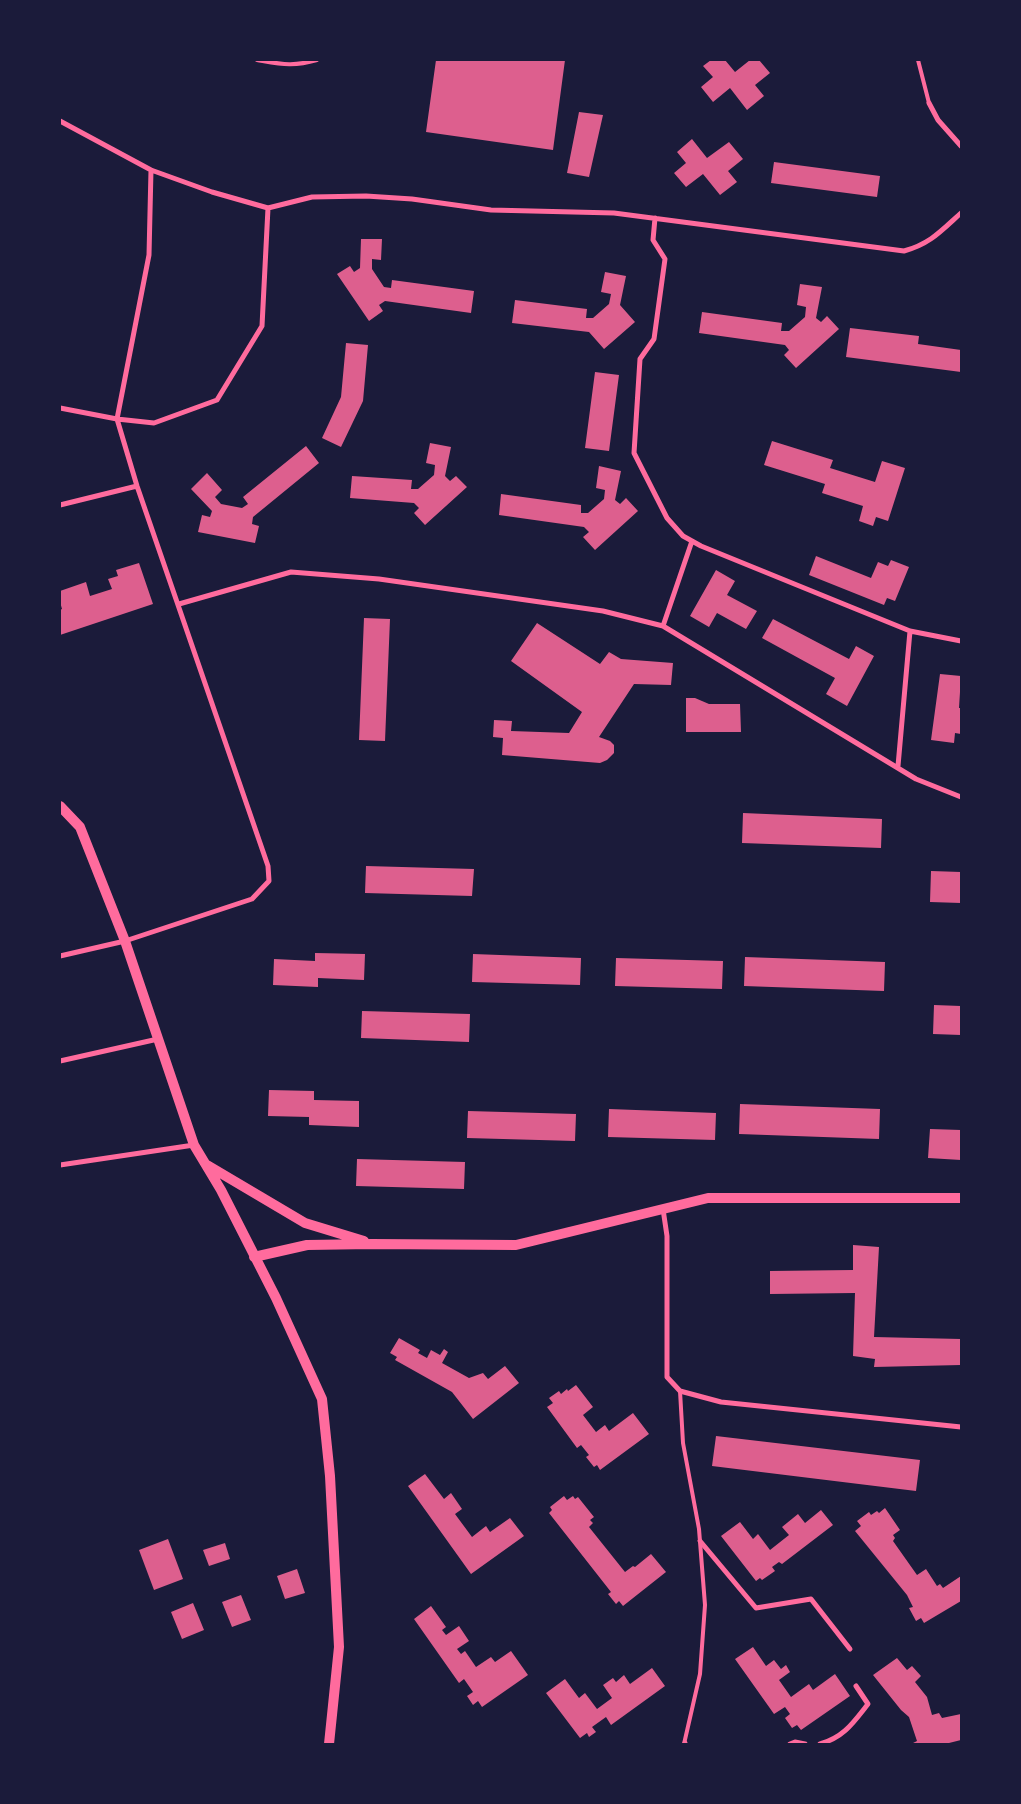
<!DOCTYPE html>
<html>
<head>
<meta charset="utf-8">
<style>
  body { margin:0 }
  #map { position:relative; width:1021px; height:1804px; overflow:hidden; background:#1b1b3a; font-family:Rubik,sans-serif }
  canvas { display:block }
  .frame { position:absolute; inset:0; border:61px solid #1b1b3a; pointer-events:none }
</style>
</head>
<body>
<div id="map">
<canvas width="1021" height="1804"></canvas>
<div class="frame"></div>
</div>
<script>
const context = document.querySelector('canvas').getContext('2d');
context.lineJoin = 'round';
function fill(path, color) { context.fillStyle = color; context.fill(path, 'evenodd'); }
function stroke(path, color, width, dash) { context.strokeStyle = color; context.lineWidth = width; context.lineCap = dash ? 'butt' : 'round'; context.setLineDash(dash || []); context.stroke(path); }
fill(new Path2D(`
  M436,60h129l-12,90 -127,-18z
  M711,60h14l10,12 15,-12h9l11,13 -15,12 9,11 -17,14 -17,-22 -17,14 -12,-15 12,-10 -10,-11z
  M579,112l24,3 -14,62 -22,-4z
  M692,139l15,19 22,-16 14,17 -15,12 9,11 -17,13 -17,-21 -17,13 -12,-14 12,-10 -9,-11z
  M774,162l106,14 -3,21 -106,-14z
  M361,239h21l-1,21 -9,-1v10l12,18 7,1 1,-8 82,11 -3,22 -86,-12 -6,4 4,6 -14,10 -32,-47 13,-8 4,6 6,-4z
  M605,272l21,4 -6,29 15,17 -31,27 -15,-17 -77,-9 3,-23 72,9 -1,9h7l16,-14 2,-10 -10,-2z
  M800,284l22,3 -6,31 5,4 6,-6 12,13 -43,39 -12,-13 5,-5 -4,-5 -86,-12 3,-21 80,11 -1,8h8l16,-14 1,-10 -9,-2z
  M850,328l69,8 -1,8 43,6v22l-115,-15z
  M346,343l22,2 -5,56 -22,46 -19,-9 19,-41z
  M595,372l24,3 -10,76 -24,-3z
  M772,441l61,19 -3,8 45,14 7,-21 23,7 -17,53 -12,-4 -3,9 -14,-5 4,-15 -41,-13 3,-9 -61,-19z
  M430,443l21,4 -6,29 5,5 6,-5 11,11 -42,38 -11,-12 5,-5 -5,-5 -64,-5 2,-22 60,4 -1,9h7l16,-14 1,-10 -9,-2z
  M306,446l13,17 -66,54 -1,7 7,2 -4,17 -57,-11 4,-17 8,2 2,-6 -21,-22 16,-16 15,17 -7,7 6,7 21,4 6,-4 -5,-7z
  M599,466l22,5 -6,29 5,4 6,-6 12,13 -43,39 -12,-13 6,-5 -5,-5 -85,-12 2,-21 80,11v8h7l16,-14 1,-9 -9,-2z
  M816,556l55,22 7,-16 10,4 3,-6 18,7 -14,34 -8,-3 -3,7 -75,-30z
  M139,563l14,41 -93,31v-25l2,-1 -2,-7v-11l26,-9 4,14 22,-7 -4,-10 10,-3 -2,-6z
  M716,570l19,11 -8,14 30,16 -11,18 -29,-16 -8,14 -19,-11z
  M364,618l26,1 -5,122 -26,-1z
  M773,619l76,40 7,-13 18,10 -27,50 -21,-12 9,-16 -73,-40z
  M537,623l63,41 9,-12 12,7 52,4 -2,22 -37,-1 -35,53 11,4 4,4v8l-7,7 -7,3 -98,-8 1,-17 -10,-1 1,-17 18,1 -1,10 58,2 13,-21 -71,-51z
  M940,674l21,2 -2,32h2v26l-6,-1 -1,10 -23,-3z
  M686,698h9l14,6h31l1,28h-55z
  M743,813l139,6 -1,29 -139,-5z
  M366,866l108,3 -2,27 -107,-3z
  M931,871l30,1v31l-31,-1z
  M315,953l50,1 -1,26 -46,-2v9l-45,-2 1,-26 41,2z
  M473,954l108,4 -1,27 -108,-3z
  M745,957l140,5 -1,29 -140,-5z
  M616,958l107,3 -1,28 -107,-3z
  M934,1005l27,1v29l-28,-1z
  M362,1011l108,3 -1,28 -108,-4z
  M269,1090l45,1v9l45,1v26l-50,-2v-8l-41,-1z
  M740,1104l140,5 -1,30 -140,-5z
  M609,1109l107,4 -1,27 -107,-3z
  M468,1111l108,3 -1,27 -108,-3z
  M930,1129l31,1v30l-33,-2z
  M357,1159l108,3 -1,27 -108,-3z
  M853,1245l26,2 -5,90 87,2v26l-87,2 1,-8 -22,-3 2,-63 -85,1v-23l83,-1z
  M399,1338l21,12 -2,3 9,5 4,-8 9,5 4,-6 4,3 -6,11 27,15 14,-5 5,6 17,-13 14,17 -46,36 -21,-27 -57,-32 2,-3 -7,-4z
  M576,1385l17,22 -10,8 13,17 9,-7 4,6 24,-18 16,21 -49,36 -3,-5 -3,2 -8,-10 3,-2 -8,-10 -4,3 -30,-41 6,-4 -4,-5 10,-7 2,3 6,-5 1,2z
  M716,1436l204,24 -4,31 -204,-25z
  M425,1474l19,25 7,-6 11,16 -7,5 17,23 14,-11 4,6 20,-14 14,18 -53,38 -63,-88z
  M564,1496l3,4 6,-4 2,3 3,-2 16,20 -4,3 3,3 -4,4 36,45 8,-6 2,1 16,-13 15,18 -43,34 -4,-5 -3,3 -8,-10 3,-2 -62,-79 3,-3 -2,-3z
  M885,1508l15,22 -7,5 2,3 -2,3 24,34 9,-6 11,17 3,-2 3,4 18,-12v25l-37,22 -3,-5 -5,3 -7,-13 4,-1 -6,-12 -52,-64 6,-5 -4,-5 12,-9 2,3 6,-4 2,2z
  M821,1510l12,15 -51,39 -3,-2 -7,5 3,4 -13,9 -2,-2 -4,3 -35,-45 19,-14 13,17 5,-5 12,16 19,-15 -7,-8 16,-13 7,9z
  M168,1539l15,40 -29,11 -15,-40z
  M225,1543l5,16 -21,7 -6,-16z
  M297,1569l8,24 -20,6 -8,-23z
  M241,1595l10,25 -19,7 -10,-25z
  M193,1603l11,27 -22,9 -11,-27z
  M431,1606l15,21 -4,3 4,5 13,-9 10,15 -12,8 4,5 4,-3 11,16 15,-10 4,5 16,-11 17,24 -46,32 -4,-6 -5,4 -6,-9 6,-4 -9,-13 -5,4 -45,-64z
  M753,1647l13,19 8,-6 7,9 5,-4 4,7 -11,8 12,17 18,-13 4,6 22,-16 15,22 -49,34 -4,-5 -5,3 -7,-10 5,-4 -5,-7 -11,7 -39,-55z
  M897,1658l10,12 5,-4 9,10 -6,6 12,15 5,18 7,-2 3,5 19,-4v26l-16,4h-34l6,-3 -8,-24 -8,-7 -28,-35z
  M652,1668l13,18 -54,39 -5,-8 -14,10 4,5 -7,5 -2,-4 -7,5 -34,-45 19,-14 14,19 6,-5 12,16 15,-11 -9,-13 10,-7 3,4 8,-7 6,9z`), '#dd5f8e');
stroke(new Path2D(`
  M257,60c24,4 36,7 60,0
  M918,60l11,43
  M680,1391l3,52 16,86 6,76 -5,69 -16,70`), '#ff6b9d', 4);
stroke(new Path2D(`
  M929,103l9,17 23,26
  M60,121l91,49 -2,85 -32,164 20,67 131,380 1,15 -17,18 -127,42 -65,15
  M268,208l44,-11 54,-1 46,3 79,11 123,3 290,38c26,-7 37,-20 57,-38
  M655,218l-2,22 12,19 -11,80 -14,20 -6,94 33,65 16,18 18,10 209,85 51,10
  M60,408l57,11 37,4 63,-23 45,-74 6,-118 -56,-16 -61,-22
  M60,505l77,-19
  M179,604l112,-32 88,7 224,32 60,15 253,153 45,18
  M663,626l29,-85
  M898,766l12,-135
  M60,1061l98,-22
  M60,1165l134,-20
  M663,1209l4,27v141l13,14 41,11 240,25
  M700,1541l56,67 55,-9 39,50
  M685,1743v1
  M790,1744l5,-2 10,2
  M820,1744c24,-7 33,-21 48,-40l-12,-18`), '#ff6b9d', 5);
stroke(new Path2D(`
  M60,806l20,21 45,114 69,204 27,45 55,108 46,101 8,77 9,171 -10,97
  M207,1165l98,58 59,18
  M254,1257l53,-12 65,-1 144,1 192,-47h253`), '#ff6b9d', 10);
</script>
</body>
</html>
